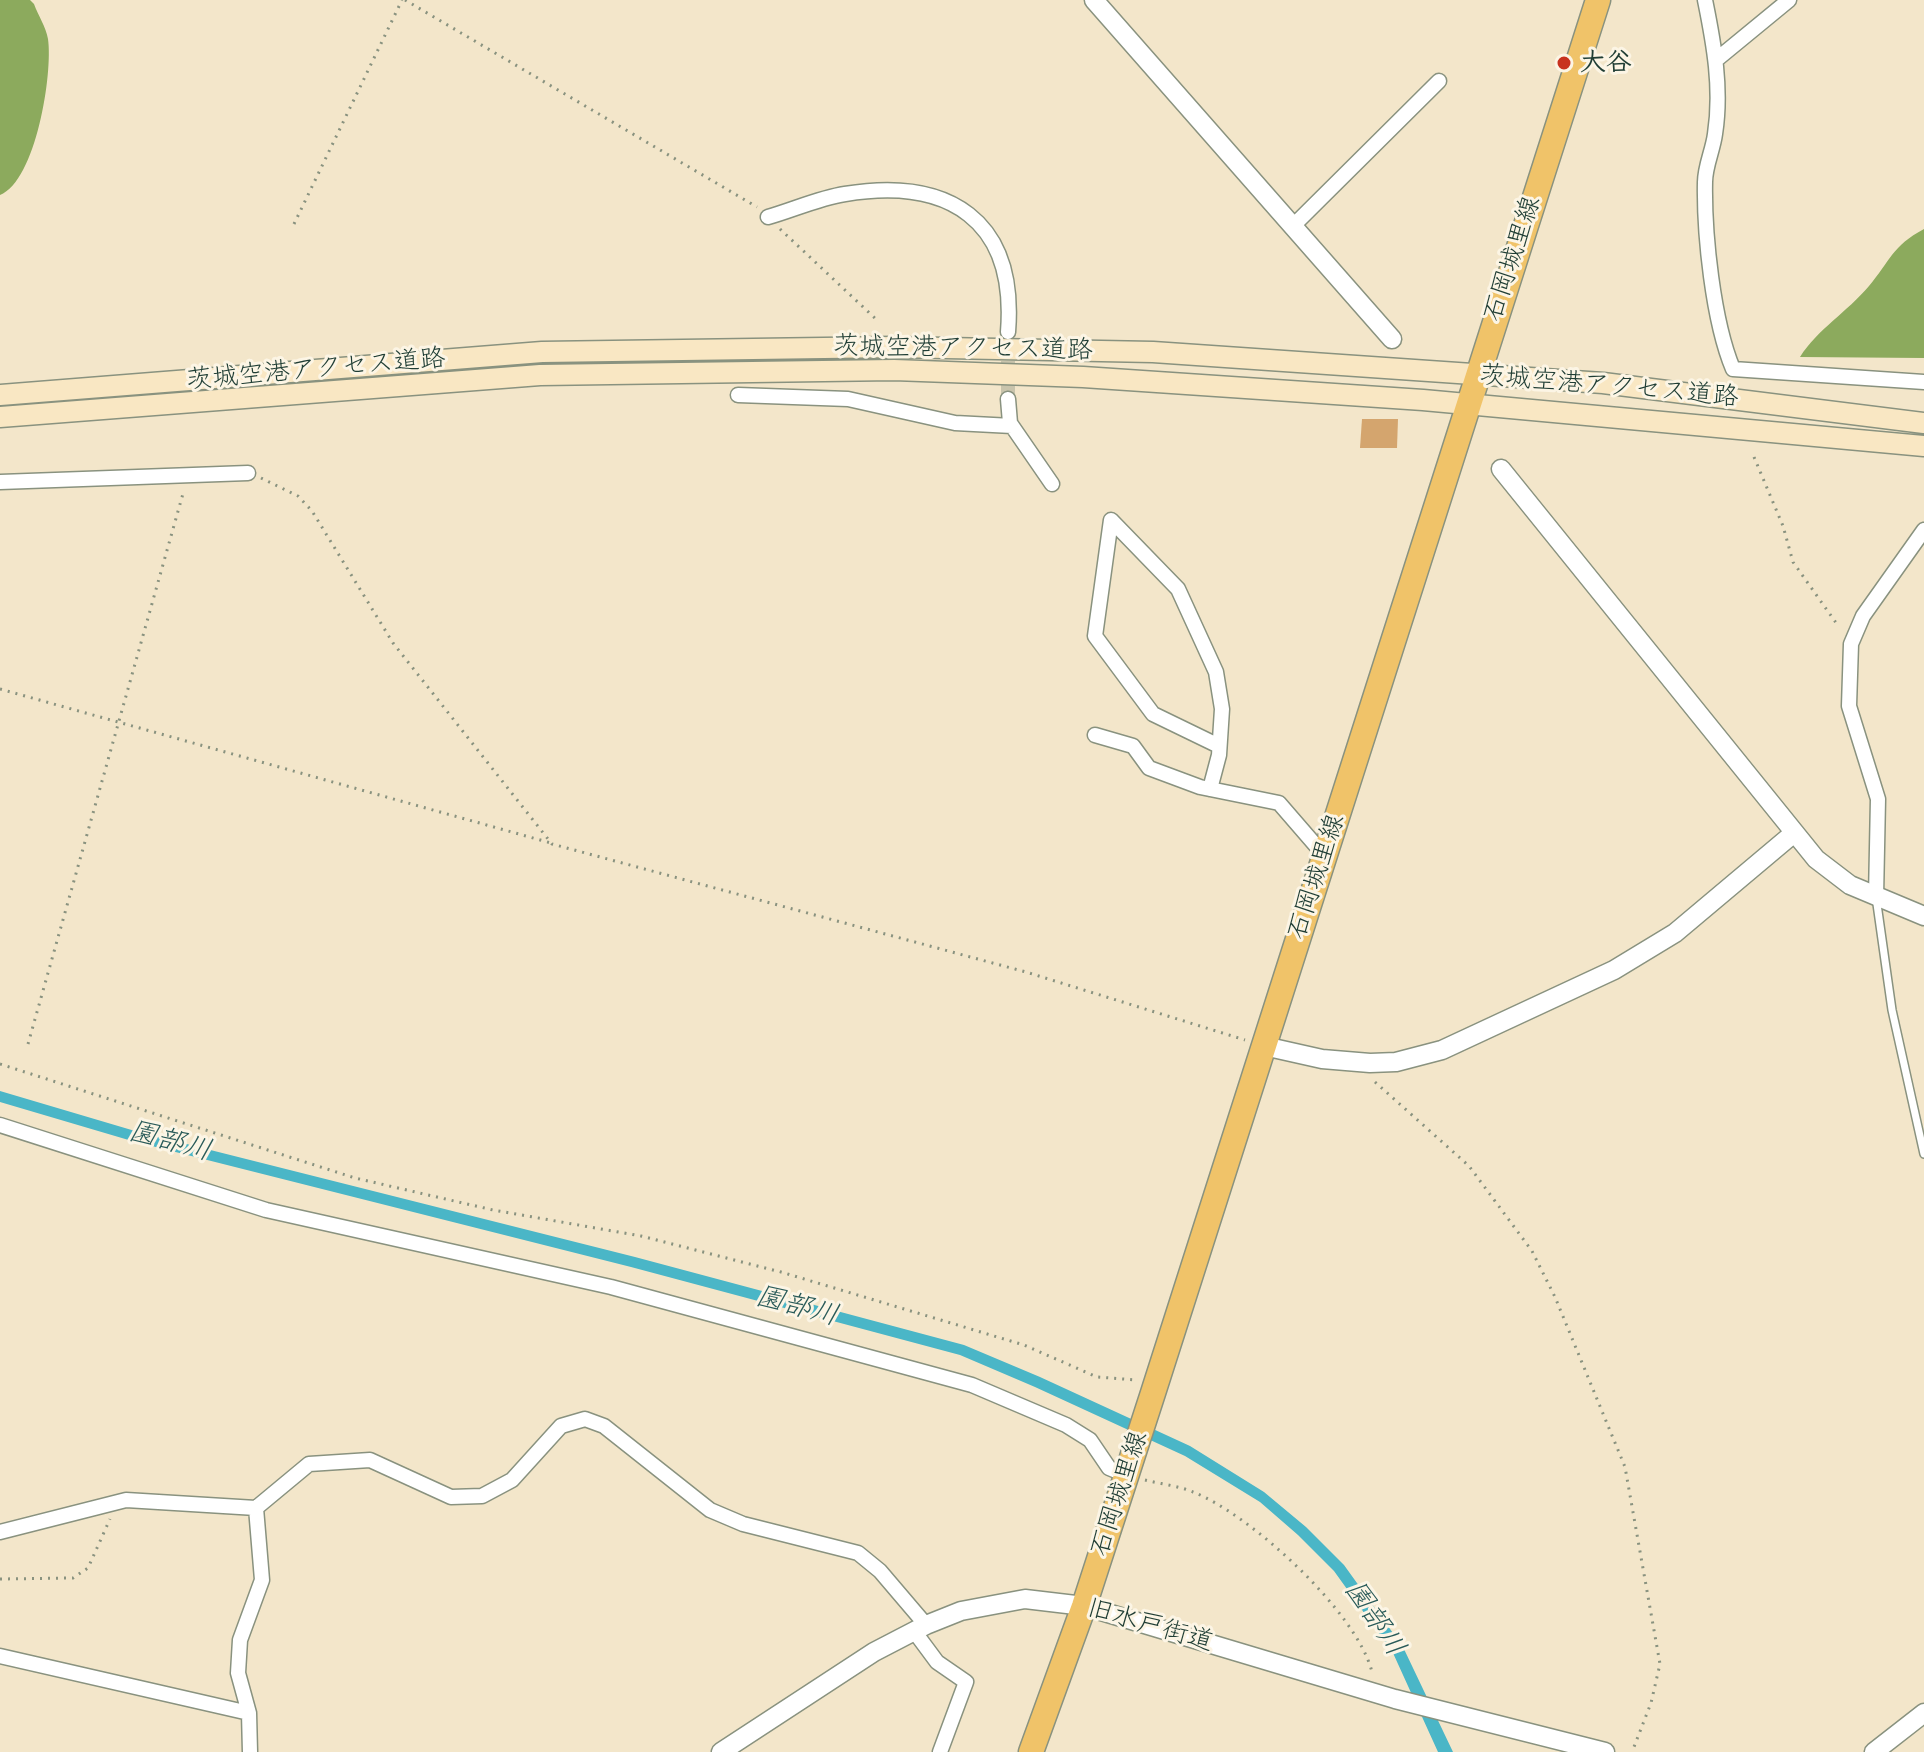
<!DOCTYPE html>
<html>
<head>
<meta charset="utf-8">
<style>
  body { margin:0 }
  canvas { display:block; background:#f3e6ca }
</style>
</head>
<body>
<canvas width="1924" height="1752"></canvas>
<script>
const context = document.querySelector('canvas').getContext('2d');
context.lineJoin = 'round';
function fill(path, color) { context.fillStyle = color; context.fill(path, 'evenodd'); }
function stroke(path, color, width, dash) { context.strokeStyle = color; context.lineWidth = width; context.lineCap = dash ? 'butt' : 'round'; context.setLineDash(dash || []); context.stroke(path); }
function write(font, color, halo, rows, align = 'center') {
  context.font = font + ' Itim,"Klee One",sans-serif'; context.lineWidth = 6; context.setLineDash([]); context.textBaseline = 'middle'; context.strokeStyle = halo; context.fillStyle = color; for (const [text, x, y, turn = 0] of rows) {
    context.save(); context.translate(x, y); context.rotate((+turn || 0) * Math.PI / 180); context.textAlign = isNaN(turn) ? turn : align; if (halo) context.strokeText(text, 0, 0); context.fillText(text, 0, 0); context.restore();
  }
}
fill(new Path2D(`
  M0,0h30l4,4c4,11 12,23 14,35 5,34 -12,142 -48,156z
  M1924,229v129l-124,-1c18,-28 47,-45 69,-71 21,-25 23,-40 55,-57z`), '#8caa5d');
fill(new Path2D(`
  M0,1091l135,40 500,126 329,88 76,32 150,69 74,46 42,35 38,38 59,82 50,105h-15l-45,-99 -59,-82 -36,-36 -38,-33 -75,-46 -150,-69 -75,-32 -329,-88 -499,-126 -132,-39z`), '#4ab6c7');
fill(new Path2D(`
  M1362,419h36l-1,29h-37z`), '#d4a56e');
stroke(new Path2D(`
  M1008,340v59`), '#c9c4ac', 14, [14, 7]);
const service = new Path2D(`
  M1876,897l16,113 32,144`);
const minor = new Path2D(`
  M1705,0c9,44 17,89 10,134 -2,16 -10,32 -10,48 -1,52 8,139 28,187l191,13
  M1716,60l73,-60
  M768,217c25,-7 51,-19 77,-23 104,-17 172,26 163,138
  M1292,227l147,-146
  M738,395l110,4 107,24 57,3
  M1008,399l2,24 42,61
  M0,482l248,-9
  M1095,735l38,11 16,22 51,19 79,16 45,52
  M1210,789l9,-34 3,-46 -6,-37 -38,-83 -67,-69 -16,116 58,78 66,32
  M1876,897l2,-98 -29,-93 2,-62 12,-28 61,-86
  M0,1125l266,85 345,77 361,98 94,40 24,15 19,28 17,7
  M0,1532l126,-32 130,8 53,-44 61,-4 81,37 31,-1 30,-16 49,-54 24,-7 19,7 106,84 33,14 115,29 22,18 46,54
  M914,1631l23,31 29,20 -26,70
  M0,1656l249,57
  M250,1752l-1,-39 -11,-40 2,-33 22,-60 -6,-72`);
const tertiary = new Path2D(`
  M1094,0l298,339
  M1501,469l315,390 34,26 74,31
  M1264,1046l58,13 48,4 26,-1 46,-12 172,-80 61,-37 119,-100
  M721,1752l153,-100 52,-27 35,-14 64,-12 59,7 311,93 210,53
  M1874,1752l50,-39`);
const secondary = new Path2D(`
  M0,395l542,-43 352,-5 259,5 450,31 321,40
  M0,417l540,-42 354,-5 189,7 340,23 501,46`);
const primary = new Path2D(`
  M1031,1752l53,-146 69,-213 445,-1393`);
stroke(service, '#89927f', 10);
stroke(minor, '#89927f', 17);
stroke(tertiary, '#89927f', 21);
stroke(secondary, '#89927f', 23);
stroke(primary, '#89927f', 27);
stroke(new Path2D(`
  M405,0l352,207
  M294,224l108,-224
  M780,229l98,92
  M1754,457l29,69 10,36 46,65
  M261,478l37,18 14,15 81,132 159,201 474,128 219,68
  M0,689l551,154
  M28,1044l156,-554
  M0,1064l355,114 138,32 148,26 140,36 243,73 73,32 40,3
  M1375,1082l94,84 63,85 23,46 70,170 35,197 -9,39 -19,49
  M1145,1480c16,4 34,6 48,12 57,22 164,120 179,180
  M0,1579l73,-1 15,-10 22,-49`), '#89927f', 3, [2, 6]);
stroke(service, '#fff', 7);
stroke(minor, '#fff', 14);
stroke(tertiary, '#fff', 18);
stroke(secondary, '#f9e7c3', 20);
stroke(primary, '#f0c369', 24);
for (const [x, y, r, color] of [
  [1564,63,8,"#c8321e"]
]) { const dot = new Path2D(); dot.arc(x, y, r, 0, 2 * Math.PI); context.fillStyle = color; context.fill(dot); stroke(dot, '#fcf5e5', 3); }
write('bold 26px', '#1f3d34', '#fcf5e5', [
  ["大谷",1580,63]
], 'left');
write('26px', '#1f3d34', '#fcf5e5', [
  ["石岡城里線",1513,259,-72],
  ["茨城空港アクセス道路",963,349,1],
  ["茨城空港アクセス道路",316,370,-5],
  ["茨城空港アクセス道路",1609,387,5],
  ["石岡城里線",1317,877,-72],
  ["石岡城里線",1120,1494,-72],
  ["旧水戸街道",1150,1626,16]
]);
write('italic 28px', '#2a5b59', '#fcf5e5', [
  ["園部川",170,1142,15],
  ["園部川",797,1307,15],
  ["園部川",1374,1619,56]
]);
</script>
</body>
</html>
